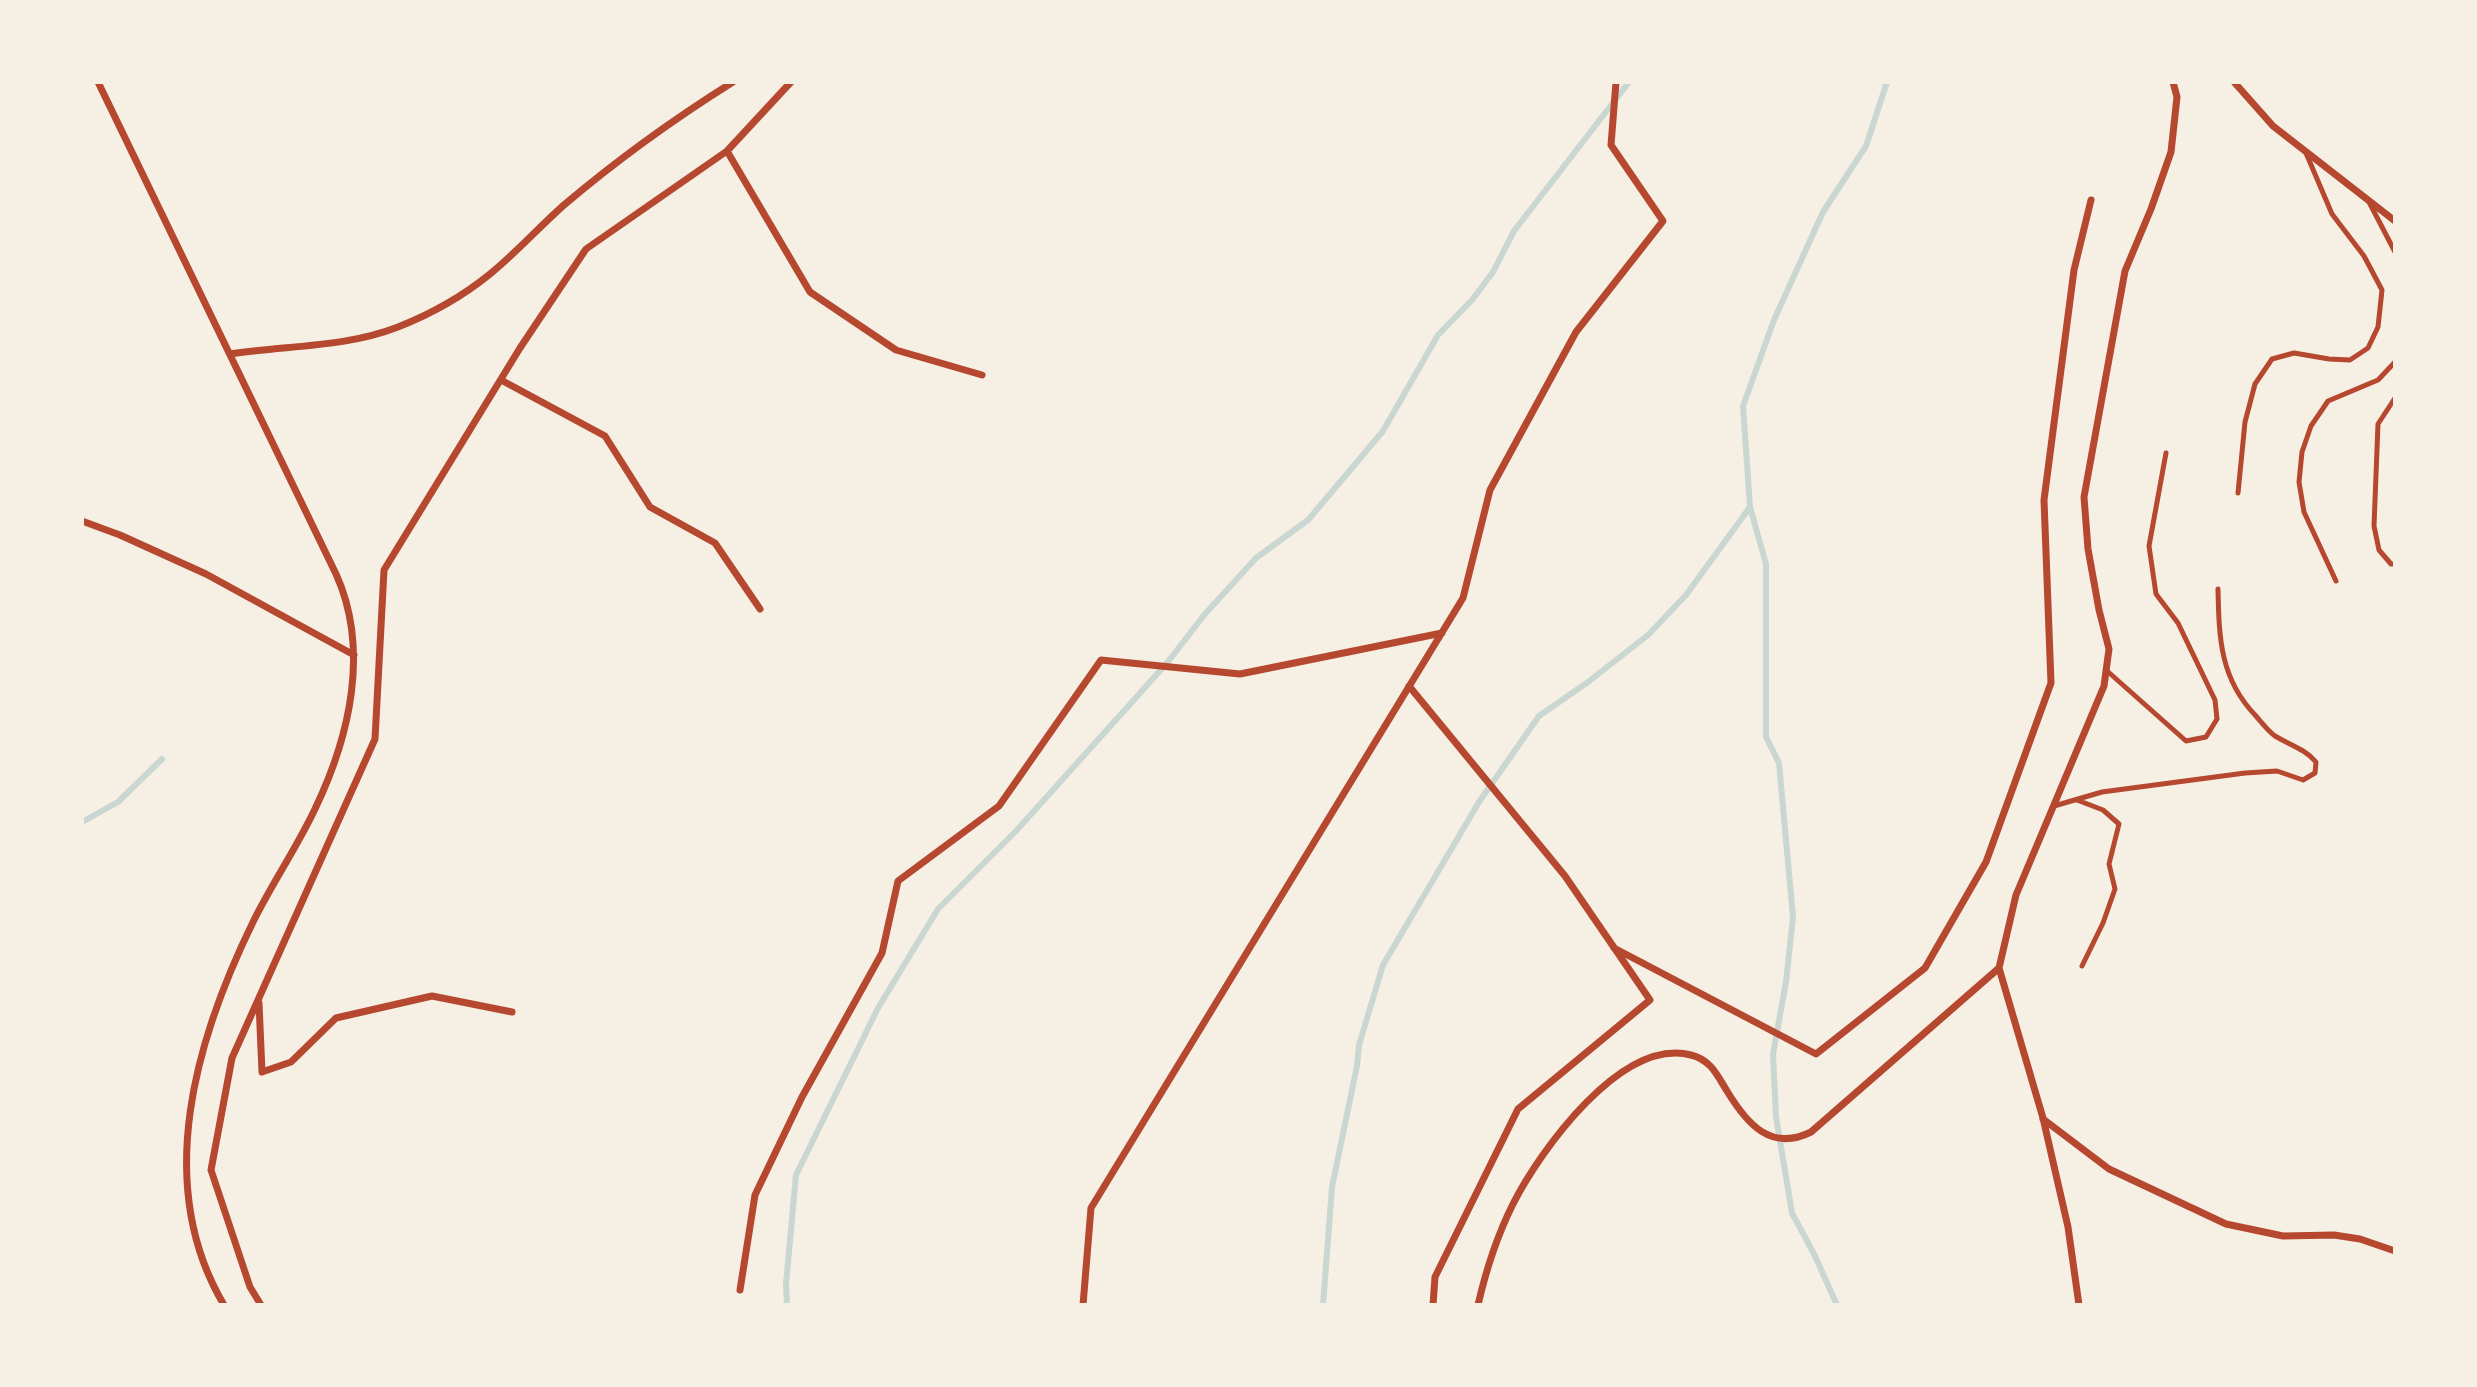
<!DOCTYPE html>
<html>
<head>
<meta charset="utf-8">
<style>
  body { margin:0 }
  #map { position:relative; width:2477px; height:1387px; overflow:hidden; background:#f6efe4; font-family:"Exo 2",sans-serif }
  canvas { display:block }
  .frame { position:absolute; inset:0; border:84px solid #f6efe4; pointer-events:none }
</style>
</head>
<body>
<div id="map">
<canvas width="2477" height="1387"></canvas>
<div class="frame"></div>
</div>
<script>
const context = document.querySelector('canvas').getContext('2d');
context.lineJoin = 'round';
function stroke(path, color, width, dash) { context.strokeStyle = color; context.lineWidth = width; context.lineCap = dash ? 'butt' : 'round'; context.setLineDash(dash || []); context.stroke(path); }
stroke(new Path2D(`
  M82,822l36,-20 44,-43
  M787,1305l-1,-21 10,-109 82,-167 60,-99 78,-78 151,-168 38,-49 51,-56 52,-38 75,-89 55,-96 34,-35 21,-28 21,-41 115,-149
  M1323,1305l9,-118 25,-121 2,-21 24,-80 96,-163 60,-86 49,-34 60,-47 38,-40 64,-88
  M1837,1305l-23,-51 -22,-41 -16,-96 -3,-63 13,-72 7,-65 -14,-154 -13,-26v-173l-16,-57 -7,-101 31,-86 49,-108 43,-66 21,-64`), '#c9d6d2', 6);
stroke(new Path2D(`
  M2369,202l26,50
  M2395,398l-17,26 -4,102 5,24 12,14h4
  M2238,493l7,-71 10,-38 17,-25 22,-6 35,6 21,1 18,-12 10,-21 4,-37 -18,-34 -32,-42 -26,-61
  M2336,581l-32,-69 -5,-30 3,-30 9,-26 17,-25 50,-21 17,-18
  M2106,670l80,71 20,-4 11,-18 -2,-19 -37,-77 -22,-29 -7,-48 17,-93
  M2077,800l26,10 16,14 -10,40 6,25 -12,34 -21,43
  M2054,806l48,-14 143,-19 32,-2 26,9 12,-7 1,-11c-11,-13 -26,-17 -41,-26 -7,-5 -13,-13 -19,-20 -36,-37 -37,-78 -38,-127`), '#b5482f', 5);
stroke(new Path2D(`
  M98,82l238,492c34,75 14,162 -21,235 -18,38 -42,73 -61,111 -58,118 -102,264 -30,385
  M2234,82l39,44 122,95
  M727,151l83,141 86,58 86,25
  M230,354c57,-9 114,-6 168,-27 33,-13 65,-31 92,-53 26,-21 49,-47 74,-69 53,-45 110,-86 169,-123
  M501,380l104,56 45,71 65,36 45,66
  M82,521l38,14 86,39 148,81
  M1409,686l156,190 85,124 -132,109 -83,168 -2,28
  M1614,948l202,106 109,-86 61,-106 65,-179 -7,-183 30,-230 17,-70
  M259,1003l3,69 29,-10 45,-44 96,-22 80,16
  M2043,1119l66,50 117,55 57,12 51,-1 26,4 35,12
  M740,1290l15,-95 47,-98 80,-144 16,-72 101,-75 102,-146 139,14 202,-41
  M261,1305l-11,-18 -39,-117 21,-112 143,-319 9,-169 136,-222 66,-99 141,-98 64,-69
  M1083,1305l8,-97 372,-610 27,-108 86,-158 87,-111 -52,-76 5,-63
  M1478,1305c8,-35 19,-69 35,-101 27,-53 108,-167 178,-149 20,5 26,20 36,36 20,33 44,61 84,41l188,-164
  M2079,1305l-11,-78 -25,-109 -44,-150 17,-73 88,-209 5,-37 -10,-39 -11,-61 -4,-52 41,-226 26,-62 20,-57 6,-55 -4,-15`), '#b5482f', 7);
</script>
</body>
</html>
